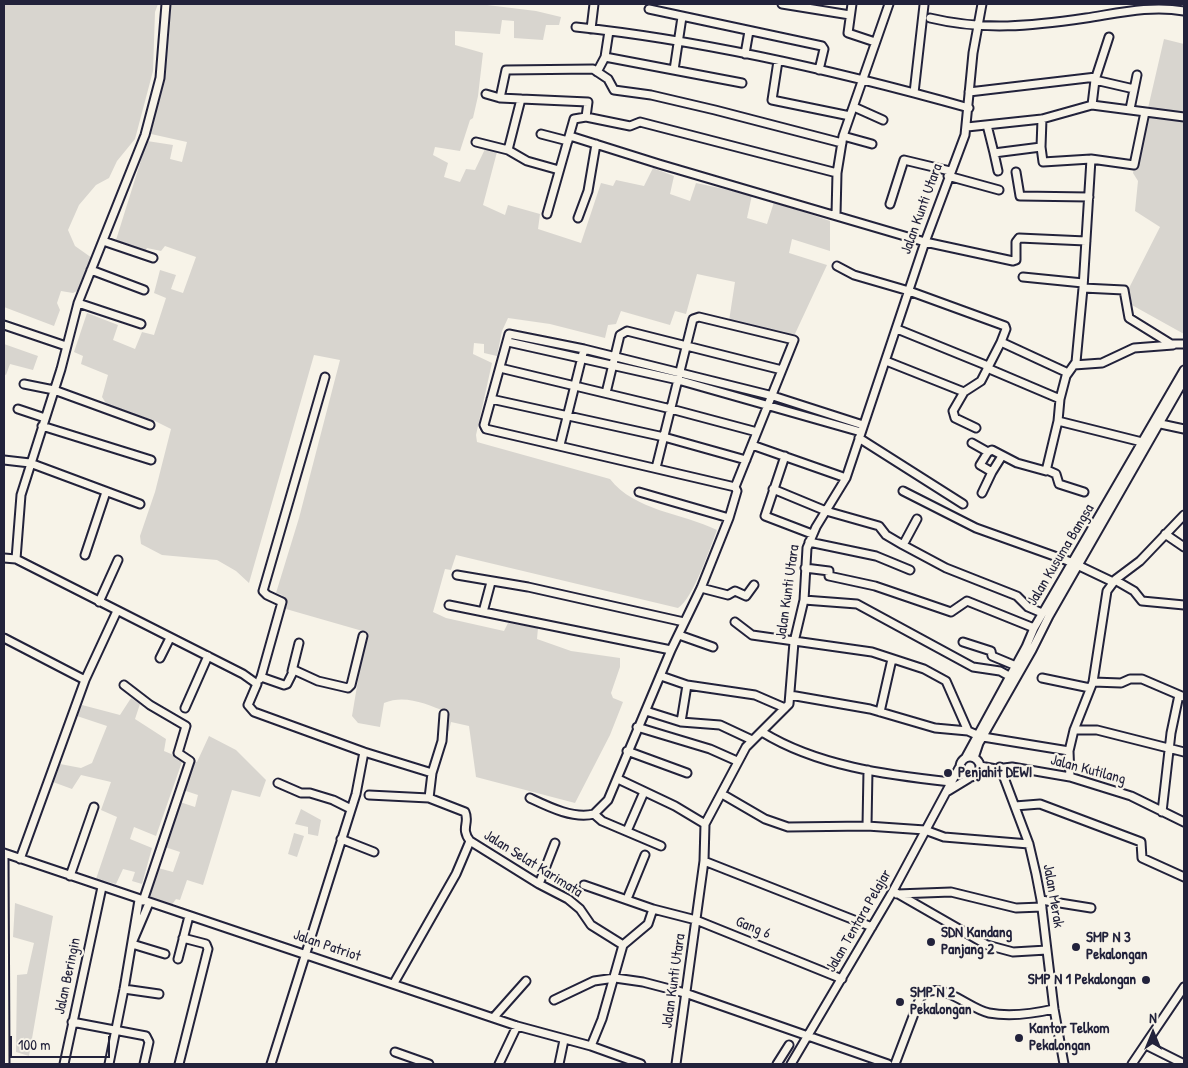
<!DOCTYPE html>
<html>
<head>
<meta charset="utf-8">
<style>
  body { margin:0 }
  #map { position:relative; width:1188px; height:1068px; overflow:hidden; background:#f7f3e8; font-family:"Patrick Hand",sans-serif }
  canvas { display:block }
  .frame { position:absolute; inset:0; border:5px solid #22223b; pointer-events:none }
  .north { position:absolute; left:1128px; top:1008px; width:50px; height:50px; -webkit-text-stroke:4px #f7f3e8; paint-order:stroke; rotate:0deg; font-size:14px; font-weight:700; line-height:20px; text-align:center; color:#22223b }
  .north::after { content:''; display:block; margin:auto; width:18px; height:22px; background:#22223b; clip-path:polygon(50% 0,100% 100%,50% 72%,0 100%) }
  .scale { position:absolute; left:10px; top:1036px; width:100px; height:22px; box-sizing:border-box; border:2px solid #22223b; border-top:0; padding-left:6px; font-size:15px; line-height:18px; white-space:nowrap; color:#22223b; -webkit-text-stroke:4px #f7f3e8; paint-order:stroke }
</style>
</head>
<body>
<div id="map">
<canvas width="1188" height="1068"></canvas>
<div class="frame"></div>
<div class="north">N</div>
<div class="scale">100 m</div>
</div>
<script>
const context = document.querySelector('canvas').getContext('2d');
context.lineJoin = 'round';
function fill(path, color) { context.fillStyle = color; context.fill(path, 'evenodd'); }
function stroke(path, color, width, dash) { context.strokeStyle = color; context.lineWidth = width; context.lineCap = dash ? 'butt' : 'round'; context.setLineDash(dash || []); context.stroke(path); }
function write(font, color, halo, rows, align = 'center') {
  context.font = font + ' "Patrick Hand",sans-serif'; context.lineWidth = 4.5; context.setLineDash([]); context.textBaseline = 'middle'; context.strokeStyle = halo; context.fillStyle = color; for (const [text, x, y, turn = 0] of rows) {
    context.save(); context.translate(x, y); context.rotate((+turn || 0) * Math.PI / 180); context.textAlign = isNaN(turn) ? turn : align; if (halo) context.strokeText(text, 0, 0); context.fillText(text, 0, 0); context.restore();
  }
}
fill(new Path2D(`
  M4,4h154l-3,8 -2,59 -18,68 -18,22 -8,17 -13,7 -17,20 -11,25 7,16 17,12 -11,31 -8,4 -12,-2 -4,12 3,7 -6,16 -50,-19z
  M170,4h309l57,7 25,6 -2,8h-13l-3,15 -29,-2v-17l-12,-1 -2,14 -45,-3v14l28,8 -5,43 -5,22 -3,2 -10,31 -25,-4 -2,8 15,8 -4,14 16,5 6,-13 9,1 10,-21 12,3 -14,53 22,10 3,-10 32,9 -2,15 43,14 20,-60 12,3 3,-6 28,6 9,-18 21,8 -4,18 20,7 6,-18 56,12 -5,23 20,6 7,-22 56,19v30l-38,-12 -3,14 38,12 -33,71 -65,-15 6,-39 -38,-8 -11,40 -11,-3 -5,14 -49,-14 -5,13 -8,1 -3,13 -55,-14 -42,-6 -6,13 -5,25 -13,-3v-9l-10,-1 -1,11 19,9 -16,72 1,7 133,37c25,32 72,34 107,51 -7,18 -24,69 -39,78l-222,-53 -5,15 -6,-1 -12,43 13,6 58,13 4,-8 30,5 -1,11 34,12 49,7v9l-9,26 2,5 10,4 -13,33 -35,68 -99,-26 -7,-51 -18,-4 -2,9 -4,-1 2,-18c-21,-8 -42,-18 -63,-9l-4,24 -22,-4 -6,-7 14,-84 -80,-23 -4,-14 -6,-2 23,-75 41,-158 -26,-5 -65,228 -13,-12 -19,-11 -55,-5 -21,-11 -1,-8 15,-44 16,-63 -20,-10 -42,-11 -7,-11 6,-22 -27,-11 2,-8 -9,-4 13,-39 31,12 -5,15 22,9 7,-17 12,3 12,-37 -12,-5 6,-23 16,5 -5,14 12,4 13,-36 -31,-11 -4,5 -14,-3 -2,4 -29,-12 31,-99 26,4 -3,14 12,3 5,-20 -36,-8 13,-58z
  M1164,39l20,5v290l-54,-30 -3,-12 33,-65 -25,-16 3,-30 -5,-8z
  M4,344l34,12 -5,14 -23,-6 -4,11 -2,-1z
  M131,698l9,6 -5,15 31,20 -2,12 19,8 -27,77 -22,-9 -4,12 22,9 -10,36 -10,-3 3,-9 -12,-3 -7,15 -20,-5 21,-62 -16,-7 10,-28 -30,-7 -9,14 -19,-7 7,-18 21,4 11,-5 15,-37 -30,-10 5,-11 38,10z
  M209,736l27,14 30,30 -6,17 -28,-7 -29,95 -16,-5 -7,20 -4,-1 -5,7 -21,-8 8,-30 15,4 7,-20 -21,-7 15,-45 21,7 3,-12 -21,-7 10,-27 10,1z
  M301,809l20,11 -3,16 -10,-2v-7l-13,-3z
  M294,833l10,3 -7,21 -9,-3z
  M15,903l38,13 -24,140 -13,-4 1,-77 10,-1 7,-31 -21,-6z`), '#d8d5cf');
const minor = new Path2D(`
  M782,4l68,11
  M852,4l-4,29 27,9
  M649,9l173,37 2,3 -5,21
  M930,18c54,13 101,8 156,0 33,-5 65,-13 98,-7
  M576,27c133,14 265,45 393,81
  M591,29l3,-25
  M745,54l4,-23
  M605,57l137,26
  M778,61l-6,39 78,16
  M674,70l8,-53
  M597,72l8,-15 4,-26
  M1095,80l39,9
  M969,92l127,-15
  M914,93l10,-88
  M486,94l14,4 6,-28 87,-1 15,10 6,11 37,5 64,15 127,33
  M500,98l21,1
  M1092,105l3,-25 14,-43
  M854,107l29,13
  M1130,109l7,-34
  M1042,119l-1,28 2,15 48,-3 -8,129 41,2 5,28 42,26h13
  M987,125l7,28 47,-6
  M967,127l75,-8 50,-14 92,12
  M541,134l27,7
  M570,136l89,28 266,78 88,19 3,-1v-18l3,-4 67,3
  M843,136l29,8
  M476,142l32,8 19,11 32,9
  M508,150l13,-51 67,3 -2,15
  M994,153l4,18
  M1091,159l43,6 11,-53
  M1016,172l4,24 69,1
  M948,176l51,14
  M890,204l14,-44 46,11
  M547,214l27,-95 12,-2 44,9 10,-4 197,51
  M836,215l1,-42 6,-37 46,-132
  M578,218l10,-27 8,-47
  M103,241l50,17
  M837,266l17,9 55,16 96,35 1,3 -5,13
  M91,270l53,20
  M1023,277l60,6
  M1083,288l-7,74 -10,14 -6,23 -2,22 84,21
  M78,303l63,21
  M4,325l62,21
  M897,329l91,37
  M508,342l170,38 183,52
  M886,361l78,31
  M1074,365l28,-2 32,-15 39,-3
  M500,368l171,41 86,23
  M987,368l73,31
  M24,384l30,6 96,35
  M606,393l14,-58 7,-4 155,39
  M491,399l173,38 82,23
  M18,409l27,9
  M1156,423l28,6
  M42,426l109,34
  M976,428l-21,-10 -2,-7 11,-19 17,-11 20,-39 67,31
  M859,438l104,66
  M972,443l16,9 4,-2 25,13 29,8 12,-50
  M560,445l23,-92
  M752,445l94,33
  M988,452l-8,13 12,7 10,-16
  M785,456l-20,60 47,18
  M4,460l26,3 110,41
  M1047,470l9,4 3,10 25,8
  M735,487l-249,-58 -2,-4 25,-91 75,15 189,47 90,29
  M773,489l53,22 53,15 7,9 17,10 43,23 71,28 11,11 14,6
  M903,491l73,37 95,34 42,20
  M639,492l90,26
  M982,493l10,-21
  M1165,534l19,13
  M809,542l67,14 34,14
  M903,545l14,-26
  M85,555l21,-63
  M4,558l12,1 227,115 14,10 -9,21 6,7 110,40 68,21 -3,25 36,14c5,11 -5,16 5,29l69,43 29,15 12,10 11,16 32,20 -21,74 -11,27
  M16,559l5,-64 40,-126 17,-66 67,-168 15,-57 6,-74
  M805,568l24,3v5l46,10 76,26 16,-11 67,27
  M457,575l71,12 156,35
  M1115,580l19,11 8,10 42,4
  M701,588l27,7 7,-4 11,5 8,-11
  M804,600l53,4 116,63 27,4 9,5
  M99,602l19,-42
  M449,605l222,45
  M483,612l8,-30
  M735,622l17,13 120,17 52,17 22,12 22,50 9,4
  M679,635l34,12
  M4,638l81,42
  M963,642l28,9 1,5 24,10
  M160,658l10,-20
  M292,671l7,-28
  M661,676l26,9 68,10 30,13
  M261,677l21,-75 -15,-7 -4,-4 62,-214
  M1042,678l48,10
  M260,679l1,-2 23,8 3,-1 7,-14 24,11 30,7 3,-3 12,-49
  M1093,682l28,1 9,-4h12l42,18
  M124,685l26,20 36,21 -8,27 12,8 -47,140
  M790,695l80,14 65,19 33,3
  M185,708l23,-52
  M646,711l35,11 39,3 32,15
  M880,712l12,-53
  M681,722l6,-37
  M637,727l73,22 27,12
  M1074,730h23l87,22
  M762,732c55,34 125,43 189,50
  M983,737l86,14
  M627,751l60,22
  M960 767a10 10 0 1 1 20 0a10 10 0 1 1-20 0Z
  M966,757l60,-110 8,-19 150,-258
  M974,758l5,-15 53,-93 17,-34 135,-236
  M980,766l16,3 16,-2 58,10 61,19 53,26
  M1000,767l29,77 7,30 5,26 13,109 10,55
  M432,773l10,-32 2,-27
  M1070,777l-1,-26 5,-21 19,-48 14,-91 9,-12 24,-18 44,-46
  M618,779l57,27 30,18
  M278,783l23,10h9l23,7 18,9
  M948,791l23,-14
  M722,794l43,25 23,8 79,-1 58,4 19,7 85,7
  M369,795l60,3
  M530,798c19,9 43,21 64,16l14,-14 63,-150 30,-62 28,-70 8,-27 -2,-4 59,-147 -95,-23 -6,2 -37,149
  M1015,806l25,-2 101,38 1,16 42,19
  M1162,812l9,-79 8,-38
  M594,814l8,7 59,25
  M867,826l1,-56
  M627,831l17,-39
  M341,839l33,13
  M4,853l513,173 74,20 50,18
  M4,853l1,211
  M20,859l65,-179 32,-69
  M704,861l168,66
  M70,876l24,-69
  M539,884l16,-41
  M584,885l69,24 43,11 146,59
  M893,891l94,54 26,7 34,-2
  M897,894l54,-2 65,16 26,-1
  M627,899l18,-44
  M1041,900l50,8
  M132,943l17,-40
  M132,944l33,10
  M623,945l25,-21 5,-15
  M178,959l11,-43
  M394,983l62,-109 14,-33
  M124,989l35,5
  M554,1000l40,-19 21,-3 28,4 42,11 203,71
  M494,1017l32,-36
  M72,1022l74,14 3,6 -5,22
  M1146,1045l38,19
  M395,1052l34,12
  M64,1064l38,-177
  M109,1064l15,-75 15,-89
  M179,1064l29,-115 -2,-5 -23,-6
  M271,1064l85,-270 8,-42
  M499,1064l18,-38
  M559,1064l5,-24
  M676,1064l28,-203 1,-37 41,-77 43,-43 5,-62 10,-42 3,-52 9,-21 30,-49 79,-236 40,-107 8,-82 9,-49
  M777,1064l12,-19
  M791,1064l102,-173 66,-123
  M895,1064l25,-66c18,-22 48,11 69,15 22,4 43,1 65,-4
  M1132,1064l52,-77`);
stroke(minor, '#22223b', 11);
stroke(minor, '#f7f3e8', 7);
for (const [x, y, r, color] of [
  [948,773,5,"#22223b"],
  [931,942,5,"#22223b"],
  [1076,947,5,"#22223b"],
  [1146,980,5,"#22223b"],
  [900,1002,5,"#22223b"],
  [1019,1038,5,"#22223b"]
]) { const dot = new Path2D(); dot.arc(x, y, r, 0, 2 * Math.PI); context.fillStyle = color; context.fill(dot); stroke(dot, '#f7f3e8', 2); }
write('15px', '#22223b', '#f7f3e8', [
  ["Jalan Kunti Utara",922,209,-70],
  ["Jalan Kusuma Bangsa",1061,555,-59],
  ["Jalan Kunti Utara",788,592,-82],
  ["Jalan Kutilang",1088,770,15],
  ["Jalan Selat Karimata",533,864,32],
  ["Jalan Merak",1053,896,80],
  ["Jalan Tentara Pelajar",859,921,-60],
  ["Gang 6",753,928,22],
  ["Jalan Patriot",327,946,19],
  ["Jalan Beringin",68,976,-78],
  ["Jalan Kunti Utara",674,981,-82]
]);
write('bold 15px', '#22223b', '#f7f3e8', [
  ["Penjahit DEWI",958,773],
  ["SDN Kandang",941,933],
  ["Panjang 2",941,950],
  ["SMP N 3",1086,938],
  ["Pekalongan",1086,955],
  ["SMP N 1 Pekalongan",1136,980,"right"],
  ["SMP N 2",910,993],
  ["Pekalongan",910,1010],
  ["Kantor Telkom",1029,1029],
  ["Pekalongan",1029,1046]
], 'left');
</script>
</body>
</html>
